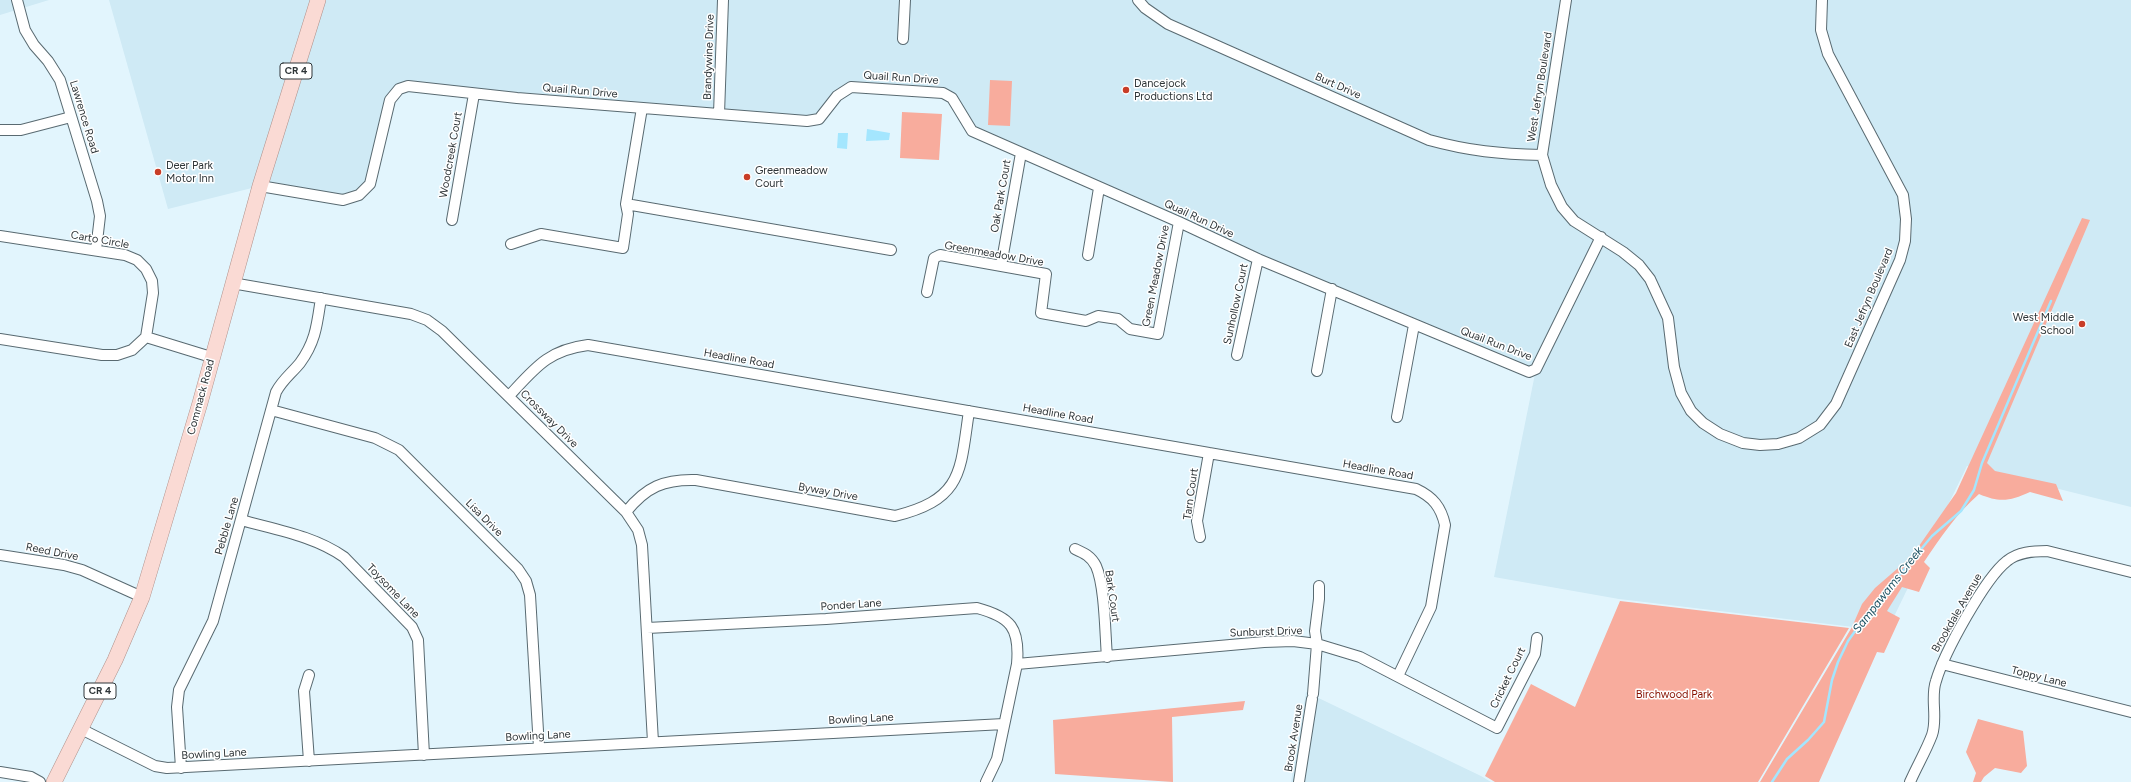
<!DOCTYPE html>
<html>
<head>
<meta charset="utf-8">
<style>
  body { margin:0 }
  canvas { display:block; background:#e2f5fd }
</style>
</head>
<body>
<canvas width="2131" height="782"></canvas>
<script>
const context = document.querySelector('canvas').getContext('2d');
context.lineJoin = 'round';
function fill(path, color) { context.fillStyle = color; context.fill(path, 'evenodd'); }
function stroke(path, color, width, dash) { context.strokeStyle = color; context.lineWidth = width; context.lineCap = dash ? 'butt' : 'round'; context.setLineDash(dash || []); context.stroke(path); }
function write(font, color, halo, rows, align = 'center') {
  context.font = font + ' Figtree,sans-serif'; context.lineWidth = 3; context.setLineDash([]); context.textBaseline = 'middle'; context.strokeStyle = halo; context.fillStyle = color; for (const [text, x, y, turn = 0] of rows) {
    context.save(); context.translate(x, y); context.rotate((+turn || 0) * Math.PI / 180); context.textAlign = isNaN(turn) ? turn : align; if (halo) context.strokeText(text, 0, 0); context.fillText(text, 0, 0); context.restore();
  }
}
fill(new Path2D(`
  M0,0h49l-49,15z
  M109,0h2022v507l-164,-41 -80,165 -268,-32 -125,-22 42,-208 -7,3 -557,-241 -20,-33 -97,-11 -36,32 -411,-33 -13,7 -25,91 -27,16 -83,-14 -92,23z
  M1306,692l175,84 10,6h-200z`), '#cfeaf5');
fill(new Path2D(`
  M990,80l22,1 -2,45 -22,-1z
  M902,112l40,2 -3,46 -39,-2z
  M2082,218l8,2 -103,243 8,8 61,13 7,17 -33,-9c-20,9 -30,11 -51,2 -22,19 -39,44 -55,68l6,6 -11,24 -17,-5 -15,24 13,7 -16,35 -7,-1 -58,130h-59l92,-155 10,-23 13,-16 37,-32 44,-63z
  M1620,601l229,27 -91,154h-263l-10,-6 46,-92 44,23z
  M1245,701l-2,9 -71,7 1,65 -118,-8 -2,-54z
  M1978,719l45,12 4,35 -6,7 -26,-5 -11,9 -3,5h-8l3,-9 -10,-21z`), '#f8ac9d');
fill(new Path2D(`
  M867,129l23,4 -1,7 -23,1z
  M838,133h10l-1,16 -10,-1z`), '#a4e6fe');
stroke(new Path2D(`
  M1772,782l15,-23 21,-19 16,-18 8,-42 6,-18 10,-21 23,-32 61,-73 29,-25 13,-21 8,-27 69,-162`), '#a4e6fe', 2.5);
const minor = new Path2D(`
  M17,0l8,30 9,15 14,16 12,19 37,121 3,15 -4,34
  M1138,0l7,8 23,16 261,116c40,11 71,14 113,15
  M1566,0l-24,155 9,30 11,22 12,14 49,31 16,13 11,14 18,39 6,49 7,26 10,18 12,12 17,11 23,9 17,2 18,-1 21,-6 21,-13 16,-21 64,-144 5,-19 1,-22 -3,-24 -75,-141 -7,-24 1,-30
  M903,39l2,-39
  M719,114l4,-114
  M0,130h21l50,-13
  M260,186l83,14 16,-5 11,-11 20,-84 9,-11 9,-3 109,12 290,23 12,-2 18,-23 14,-9 92,6 9,5 20,33 207,91 79,37 271,113 7,-3 65,-132
  M626,204l265,46
  M452,220l22,-126
  M0,236l125,19 12,5 9,9 6,12 1,12 -7,44 -14,13 -15,5h-15l-102,-16
  M511,244l30,-10 82,14 5,-34 -2,-10 16,-96
  M1088,255l11,-67
  M1001,266l20,-113
  M232,283l179,31 16,6 15,11 184,181 12,18 4,15 11,197
  M927,292l7,-34 6,-3 106,19 -5,39 45,8 12,-5 20,3 12,10 28,5 21,-112
  M146,337l65,20
  M1237,355l21,-96
  M1317,371l15,-82
  M509,396c26,-28 39,-46 79,-51l828,144c17,8 25,18 29,36l-14,82 -33,69
  M271,410l104,28 24,12 119,119 8,12 4,14 9,153
  M1397,417l17,-92
  M626,512c20,-25 38,-33 70,-32l199,36c68,-17 65,-44 74,-105
  M241,520c36,10 73,16 103,37l68,70 6,13 6,115
  M1200,537l-3,-16 12,-68
  M1075,549c9,4 16,7 21,17 9,20 9,67 11,91
  M0,555l64,10 18,5 60,27
  M647,628l179,-9 151,-11c34,9 43,20 40,56l-20,95 -11,23
  M1017,664l247,-22 29,-1 24,3 43,13 137,71 38,-74 2,-16
  M1942,664l189,48
  M309,675l-5,16 5,70
  M1313,694l4,-50 -2,-13 4,-32v-13
  M81,729l74,37 12,2 837,-44
  M181,768l-4,-61 2,-17 34,-69 63,-229c7,-13 15,-18 24,-29 16,-22 17,-39 21,-65
  M0,772l31,5 9,5
  M1299,782l13,-83
  M1910,782c7,-16 16,-31 22,-47 6,-17 -2,-38 4,-54 8,-28 49,-103 71,-120 11,-9 26,-10 40,-10l84,21`);
const primary = new Path2D(`
  M54,782l61,-122 27,-63 58,-194 60,-217 58,-186`);
stroke(minor, '#596a71', 12);
stroke(primary, '#b0918b', 16);
stroke(minor, '#fff', 10);
stroke(primary, '#fadad4', 15);
for (const [x, y, r, color] of [
  [1126,90,4,"#c83d27"],
  [158,172,4,"#c83d27"],
  [747,177,4,"#c83d27"],
  [2082,324,4,"#c83d27"]
]) { const dot = new Path2D(); dot.arc(x, y, r, 0, 2 * Math.PI); context.fillStyle = color; context.fill(dot); stroke(dot, '#fff', 1.5); }
for (const [x, y, w] of [
  [296,71,32],
  [100,691,32]
]) { const box = new Path2D(); box.roundRect(x - w / 2, y - 8, w, 16, 3); context.fillStyle = '#fff'; context.fill(box); stroke(box, '#2e3538', 1); }
write('bold 10px', '#2e3538', null, [
  ["CR 4",296,71],
  ["CR 4",100,691]
]);
write('11px', '#2e3538', '#fff', [
  ["Brandywine Drive",709,57,-88],
  ["Quail Run Drive",901,78,4],
  ["Burt Drive",1338,86,24],
  ["West Jefryn Boulevard",1540,87,-81],
  ["Quail Run Drive",580,91,5],
  ["Lawrence Road",84,117,73],
  ["Woodcreek Court",451,155,-80],
  ["Oak Park Court",1001,196,-80],
  ["Quail Run Drive",1199,219,25],
  ["Carto Circle",100,240,10],
  ["Greenmeadow Drive",994,254,10],
  ["Green Meadow Drive",1156,276,-79],
  ["East Jefryn Boulevard",1869,298,-67],
  ["Sunhollow Court",1236,304,-78],
  ["Quail Run Drive",1496,344,21],
  ["Headline Road",739,359,10],
  ["Commack Road",201,397,-75],
  ["Headline Road",1058,414,10],
  ["Crossway Drive",549,419,45],
  ["Headline Road",1378,470,10],
  ["Byway Drive",828,492,10],
  ["Tarn Court",1191,494,-82],
  ["Lisa Drive",484,518,45],
  ["Pebble Lane",227,526,-74],
  ["Reed Drive",52,552,11],
  ["Toysome Lane",393,591,46],
  ["Bark Court",1112,596,82],
  ["Ponder Lane",851,605,-4],
  ["Brookdale Avenue",1957,613,-60],
  ["Sunburst Drive",1266,632,-2],
  ["Toppy Lane",2039,677,14],
  ["Cricket Court",1508,678,-64],
  ["Bowling Lane",861,719,-3],
  ["Bowling Lane",538,736,-3],
  ["Brook Avenue",1294,738,-81],
  ["Bowling Lane",214,754,-3]
]);
write('11px', '#2e3538', '#fff', [
  ["Dancejock",1134,84],
  ["Productions Ltd",1134,97],
  ["Deer Park",166,166],
  ["Motor Inn",166,179],
  ["Greenmeadow",755,171],
  ["Court",755,184],
  ["West Middle",2074,318,"right"],
  ["School",2074,331,"right"]
], 'left');
write('11px', '#871100', '#fff', [
  ["Birchwood Park",1674,695]
]);
write('italic 12px', '#1e5263', '#fff', [
  ["Sampawams Creek",1888,590,-52]
]);
</script>
</body>
</html>
